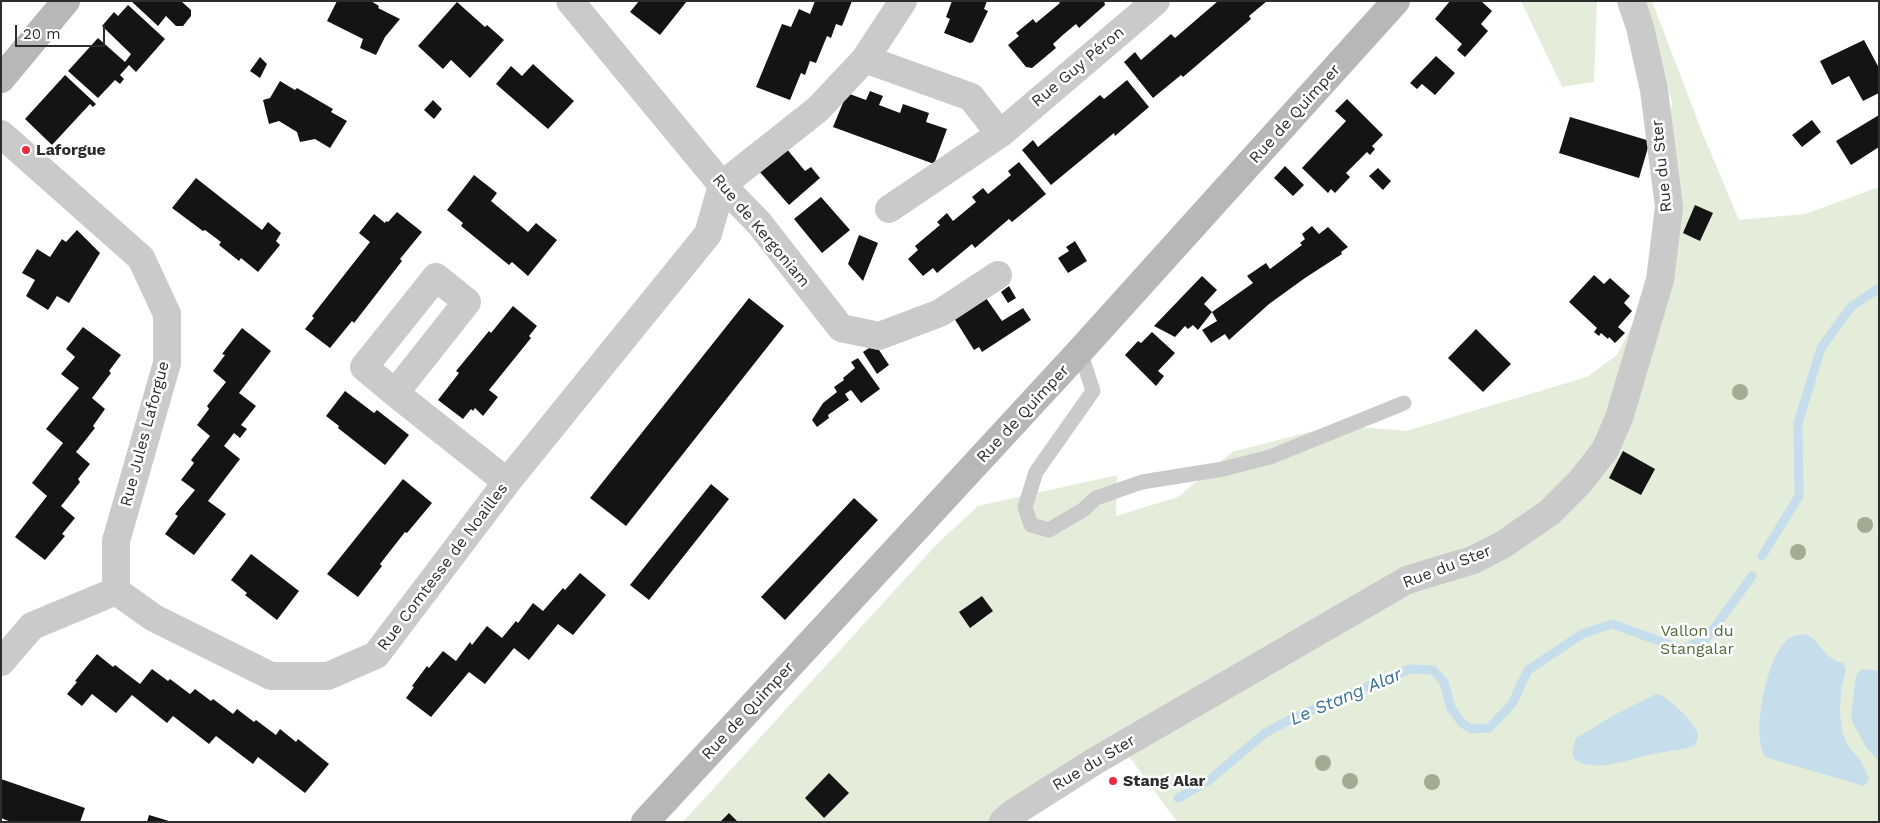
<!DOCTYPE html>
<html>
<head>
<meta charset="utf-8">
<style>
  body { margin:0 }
  #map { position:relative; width:1880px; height:823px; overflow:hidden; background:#fff; font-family:"Work Sans",sans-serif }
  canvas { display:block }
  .frame { position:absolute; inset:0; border:2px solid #2d2d2d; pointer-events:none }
  .scale { position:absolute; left:15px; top:25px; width:90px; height:22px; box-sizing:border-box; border:2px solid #2d2d2d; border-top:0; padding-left:6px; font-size:15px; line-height:18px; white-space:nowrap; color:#2d2d2d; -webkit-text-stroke:4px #fff; paint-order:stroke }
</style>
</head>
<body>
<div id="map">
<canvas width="1880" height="823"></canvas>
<div class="frame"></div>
<div class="scale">20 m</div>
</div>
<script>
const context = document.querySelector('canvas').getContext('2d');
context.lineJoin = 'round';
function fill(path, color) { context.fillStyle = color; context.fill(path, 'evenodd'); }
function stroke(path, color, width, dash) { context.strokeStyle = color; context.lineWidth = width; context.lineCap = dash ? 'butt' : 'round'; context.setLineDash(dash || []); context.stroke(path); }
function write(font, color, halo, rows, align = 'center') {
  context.font = font + ' "Work Sans",sans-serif'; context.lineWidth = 5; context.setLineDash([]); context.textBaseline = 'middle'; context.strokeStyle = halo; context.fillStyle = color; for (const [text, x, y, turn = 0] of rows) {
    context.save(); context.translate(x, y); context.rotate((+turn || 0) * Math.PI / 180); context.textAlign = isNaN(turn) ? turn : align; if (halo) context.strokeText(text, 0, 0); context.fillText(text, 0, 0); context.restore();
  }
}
fill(new Path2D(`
  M1521,1h76l-3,81 -32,5z
  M1640,1h12l50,131 37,88 66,-6 74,-27v635h-702l-51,-70 -110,70h-333l254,-278 41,-38 139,-31 -1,41 62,-19 54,-45 104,-27 70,6 181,-54 30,-22 38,-76 17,-178z`), '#e4ecda');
fill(new Path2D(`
  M1805,634c15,6 20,26 38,29l3,7 -5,19 -1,23 2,20 6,14 13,15 8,18 -5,7 -99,-29c-14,-23 1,-94 19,-114 6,-7 12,-8 21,-9z
  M1862,669l17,2v91l-13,-15 -15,-28 4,-37 2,-8z
  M1656,694c9,0 42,30 42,41 0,4 -2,7 -4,11l-6,2c-15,3 -29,4 -43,8 -22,5 -49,16 -70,4l-3,-6 4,-16 42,-25z`), '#c6deec');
stroke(new Path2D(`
  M1762,556l37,-60 -1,-73 23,-75 30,-41 28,-19
  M1178,798l30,-17 57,-48 28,-15 117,-49 23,1 11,12 7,26 11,15 9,6 18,-1 23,-24 16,-34 54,-36 30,-10 70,25 24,-10 46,-63`), '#c6deec', 9);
fill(new Path2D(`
  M131,1h50l10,9v6l-8,10h-7l-10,-10 -8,10z
  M337,1h34l8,5 -1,2 22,11 -15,18 -9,18 -16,-7 3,-9 -36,-18z
  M639,1h48l-27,34 -30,-23z
  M815,1h37l-10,25 -6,-2 -5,14 -4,-2 -11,27 -6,-2 -5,14 -4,-2 -11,27 -34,-13 26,-63 9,3 8,-18 11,5z
  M952,1h35l-3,8 4,2 -15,31 -3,1 -26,-10 6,-14 -4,-2z
  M1058,1h46l1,4 -26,23 -3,-4 -12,10 -11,10 3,4 -24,20 -6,-1 -18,-22 11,-9 -3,-3 17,-14 3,4 24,-20z
  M1218,1h49l-18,15 2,3 -68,58 -2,-2 -28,23 -29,-36 11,-10 6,8 30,-26 4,4z
  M1450,1h31l11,10 -11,13 7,7 -23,26 -8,-7 5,-6 -27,-25z
  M457,2l28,25 2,-2 17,15 -34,38 -19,-18 -8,9 -25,-23z
  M128,5l37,34 -29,33 -7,-7 -9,10 4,4 -4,5 -5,-4 -17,18 -30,-27 30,-33 27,24 6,-8 -29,-28 12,-14 4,4z
  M1864,40l15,28v25l-16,8 -14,-25 -17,9 -12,-24z
  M1436,56l19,17 -20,22 -13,-11 -5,5 -7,-6z
  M260,57l7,7 -7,14 -10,-7z
  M533,64l41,37 -26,28 -52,-45 15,-18 11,10z
  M65,75l31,29 -3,3 -3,-3 -38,41 -27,-26z
  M1127,80l22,27 -34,29 -1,-3 -63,52 -29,-35 11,-10 5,7 62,-52 4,4z
  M280,81l15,9 2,-2 36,21 -2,3 16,9 -17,27 -15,-9 -15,3 -3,-10 -18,-11 -10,3 -6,-24 7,-2z
  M870,91l13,5 -4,9 21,8 3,-9 26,9 -3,9 21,7 -13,35 -101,-37 14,-34 19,7z
  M1347,99l36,36 -11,11 3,3 -5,6 -3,-3 -21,21 4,4 -15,16 -4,-4 -3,4 -26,-25 44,-47 -11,-10z
  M433,100l9,9 -8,10 -10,-9z
  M1879,115v32l-28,18 -15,-24z
  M1570,117l80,24 -11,37 -80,-25z
  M1812,120l9,12 -19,15 -10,-12z
  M786,148l19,23 6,-4 9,11 -31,27 -30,-34z
  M1019,162l27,32 -34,28 -3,-3 -34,29 -3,-4 -35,29 -4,-5 -10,8 -15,-17 10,-9 -3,-4 25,-21 -3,-3 10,-9 6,8 23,-19 -4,-5 11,-9 5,6 23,-19 -3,-4z
  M1285,166l19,19 -11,11 -19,-18z
  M1378,168l13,13 -8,9 -14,-14z
  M474,175l23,18 -6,8 37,31 8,-9 21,17 -29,36 -16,-14 -3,3 -48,-39 2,-3 -16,-13z
  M196,178l66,52 6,-8 13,11 -5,8 4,4 -22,27 -17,-14 -2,3 -20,-16 2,-3 -16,-12 -2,1 -31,-23z
  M821,197l29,33 -28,23 -28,-34z
  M1695,205l18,8 -13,28 -17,-8z
  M397,212l25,20 -22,27 2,2 -48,62 -2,-2 -22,27 -25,-19 9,-11 -2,-2 58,-74 -11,-9 15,-19 11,9 1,-2 2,1z
  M1312,226l7,8 9,-7 20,20 -7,5 1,2 -37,24 -36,26 -40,36 -4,-6 -14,9 -9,-13 15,-9 -5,-9 41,-29 -6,-7 19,-13 4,6 32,-24 -2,-2 5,-4 -3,-5z
  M77,230l23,23 -31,50 -12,-7 -9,14 -22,-14 9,-16 -13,-7 15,-24 13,8 12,-18 4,3z
  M859,235l19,8 -15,38 -15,-17z
  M1075,241l12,20 -19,12 -10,-15 11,-7 -3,-4z
  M1594,275l10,9 6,-6 20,18 -6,7 8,8 -14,16 7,6 -10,10 -6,-6 -1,2 -7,-6 -2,3 -5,-4 3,-4 -28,-26z
  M1202,276l15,14 -13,14 8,8 -14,18 -5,-5 -5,4 -3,-3 -10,11 -21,-11z
  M1009,286l7,12 -8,5 -7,-11z
  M749,298l35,28 -158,200 -36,-28z
  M986,298l16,23 21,-13 8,12 -49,32 -3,-5 -5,3 -20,-32z
  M513,306l24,20 -8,10 2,2 -42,52 9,7 -15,19 -8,-8 -2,3 -2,-2 -8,10 -25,-19 21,-27 -3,-2 33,-40 2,2z
  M83,327l38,28 -12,16 2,2 -19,25 13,11 -12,17 2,2 -19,24 14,12 -12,15 2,3 -19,24 14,12 -13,16 3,2 -20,24 -30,-23 32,-41 -15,-13 31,-40 -17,-14 33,-41 -18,-14 14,-17 -9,-8z
  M242,328l29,23 -32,42 17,13 -15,19 6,4 -7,9 -6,-5 -10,13 16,13 -32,42 18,13 -32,41 -29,-21 13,-18 -3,-2 20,-24 -14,-10 13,-17 -3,-3 19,-24 -13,-11 12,-16 -2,-3 19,-24 -13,-11 12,-16 -3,-1z
  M1476,329l35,35 -28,28 -35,-34z
  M1152,332l23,21 -17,18 6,5 -8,10 -31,-31 13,-14 3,2z
  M875,344l14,21 -12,9 -14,-22z
  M858,358l22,31 -19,14 -10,-13 -6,4 4,6 -21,15 1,3 -12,9 -5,-7 11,-17 14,-11 -3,-5 10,-7 -1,-2 12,-10 -4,-6z
  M345,391l29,22 3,-3 32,25 -24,30 -47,-37 1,-2 -13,-10z
  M1623,451l32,18 -14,26 -32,-17z
  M403,479l29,24 -25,30 -2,-1 -25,32 2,2 -24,31 -31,-23z
  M711,484l18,15 -80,101 -19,-15z
  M854,498l24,22 -93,100 -24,-23z
  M251,554l48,37 -22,29 -32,-25 2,-2 -16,-13z
  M580,573l26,22 -33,40 -15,-11 -29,36 -15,-12 -29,36 -16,-12 -38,45 -25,-19 8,-11 -2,-1 15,-20 2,2 14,-17 13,10 14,-19 2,3 15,-19 15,12 14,-17 2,2 15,-20 10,8 20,-23 2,2z
  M982,596l11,15 -23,17 -11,-16z
  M97,654l16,13 2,-2 25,19 12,-15 16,12 2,-2 20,15 5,-5 16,12 2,-2 20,15 4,-5 17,13 2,-2 20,15 4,-6 16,13 2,-3 31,25 -24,29 -47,-36 -5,7 -37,-28 -7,8 -36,-28 -6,7 -35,-28 -16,18 -24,-19 -10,12 -15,-12 10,-12 -2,-1z
  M829,773l20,20 -25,25 -19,-20z
  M1,779l84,29 -5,14h-69l-10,-4z
  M729,813l9,9h-18z
  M149,815l20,6v1h-22z`), '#141414');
stroke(new Path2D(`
  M1080,351l13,40 -57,81 -11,35 6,18 18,5 34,-20 13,-12 46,-16 81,-13 47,-12 134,-54`), '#cacaca', 15);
stroke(new Path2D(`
  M570,1l152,184 37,38 82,105 38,8 61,-23 58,-38
  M865,59l38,-58
  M1,134l140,124 26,56v49l-51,178v50
  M889,209l111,-75 156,-133
  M395,393l-31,-26 72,-90 31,25 -72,91 112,89
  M116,591l38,27 117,58h57l48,-21 131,-173 201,-248 14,-49 96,-76 47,-50 106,38 29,37
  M1,662l31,-36 84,-35
  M1003,822l10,-9 82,-52 312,-181 66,-20 31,-16 46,-32 30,-30 25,-32 14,-32 41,-138 9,-73 -15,-117 -14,-63 -9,-26`), '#cacaca', 28);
stroke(new Path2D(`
  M1,79l65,-78
  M645,822l435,-471 316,-350`), '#b7b7b7', 28);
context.fillStyle = '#a0ad93';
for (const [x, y] of [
  [1740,392],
  [1865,525],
  [1798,552],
  [1323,763],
  [1350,781],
  [1432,782]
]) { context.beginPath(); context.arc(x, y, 8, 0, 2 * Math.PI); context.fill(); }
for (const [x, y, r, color] of [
  [26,150,5,"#ea2a3e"],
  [1113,781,5,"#ea2a3e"]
]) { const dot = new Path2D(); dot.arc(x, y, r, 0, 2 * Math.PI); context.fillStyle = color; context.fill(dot); stroke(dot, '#fff', 2); }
write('16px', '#2d2d2d', '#fff', [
  ["Rue Guy Péron",1078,67,-40],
  ["Rue de Quimper",1295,114,-48],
  ["Rue du Ster",1662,166,-96],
  ["Rue de Kergoniam",761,231,50],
  ["Rue de Quimper",1023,414,-47],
  ["Rue Jules Laforgue",145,434,-75],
  ["Rue Comtesse de Noailles",443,567,-53],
  ["Rue du Ster",1447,567,-21],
  ["Rue de Quimper",748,711,-47],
  ["Rue du Ster",1094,763,-31]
]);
write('bold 16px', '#2d2d2d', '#fff', [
  ["Laforgue",36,150],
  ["Stang Alar",1123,781]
], 'left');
write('16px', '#526a3a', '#fff', [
  ["Vallon du",1697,631],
  ["Stangalar",1697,649]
]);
write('italic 18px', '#397292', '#fff', [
  ["Le Stang Alar",1346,697,-23]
]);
</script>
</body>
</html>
